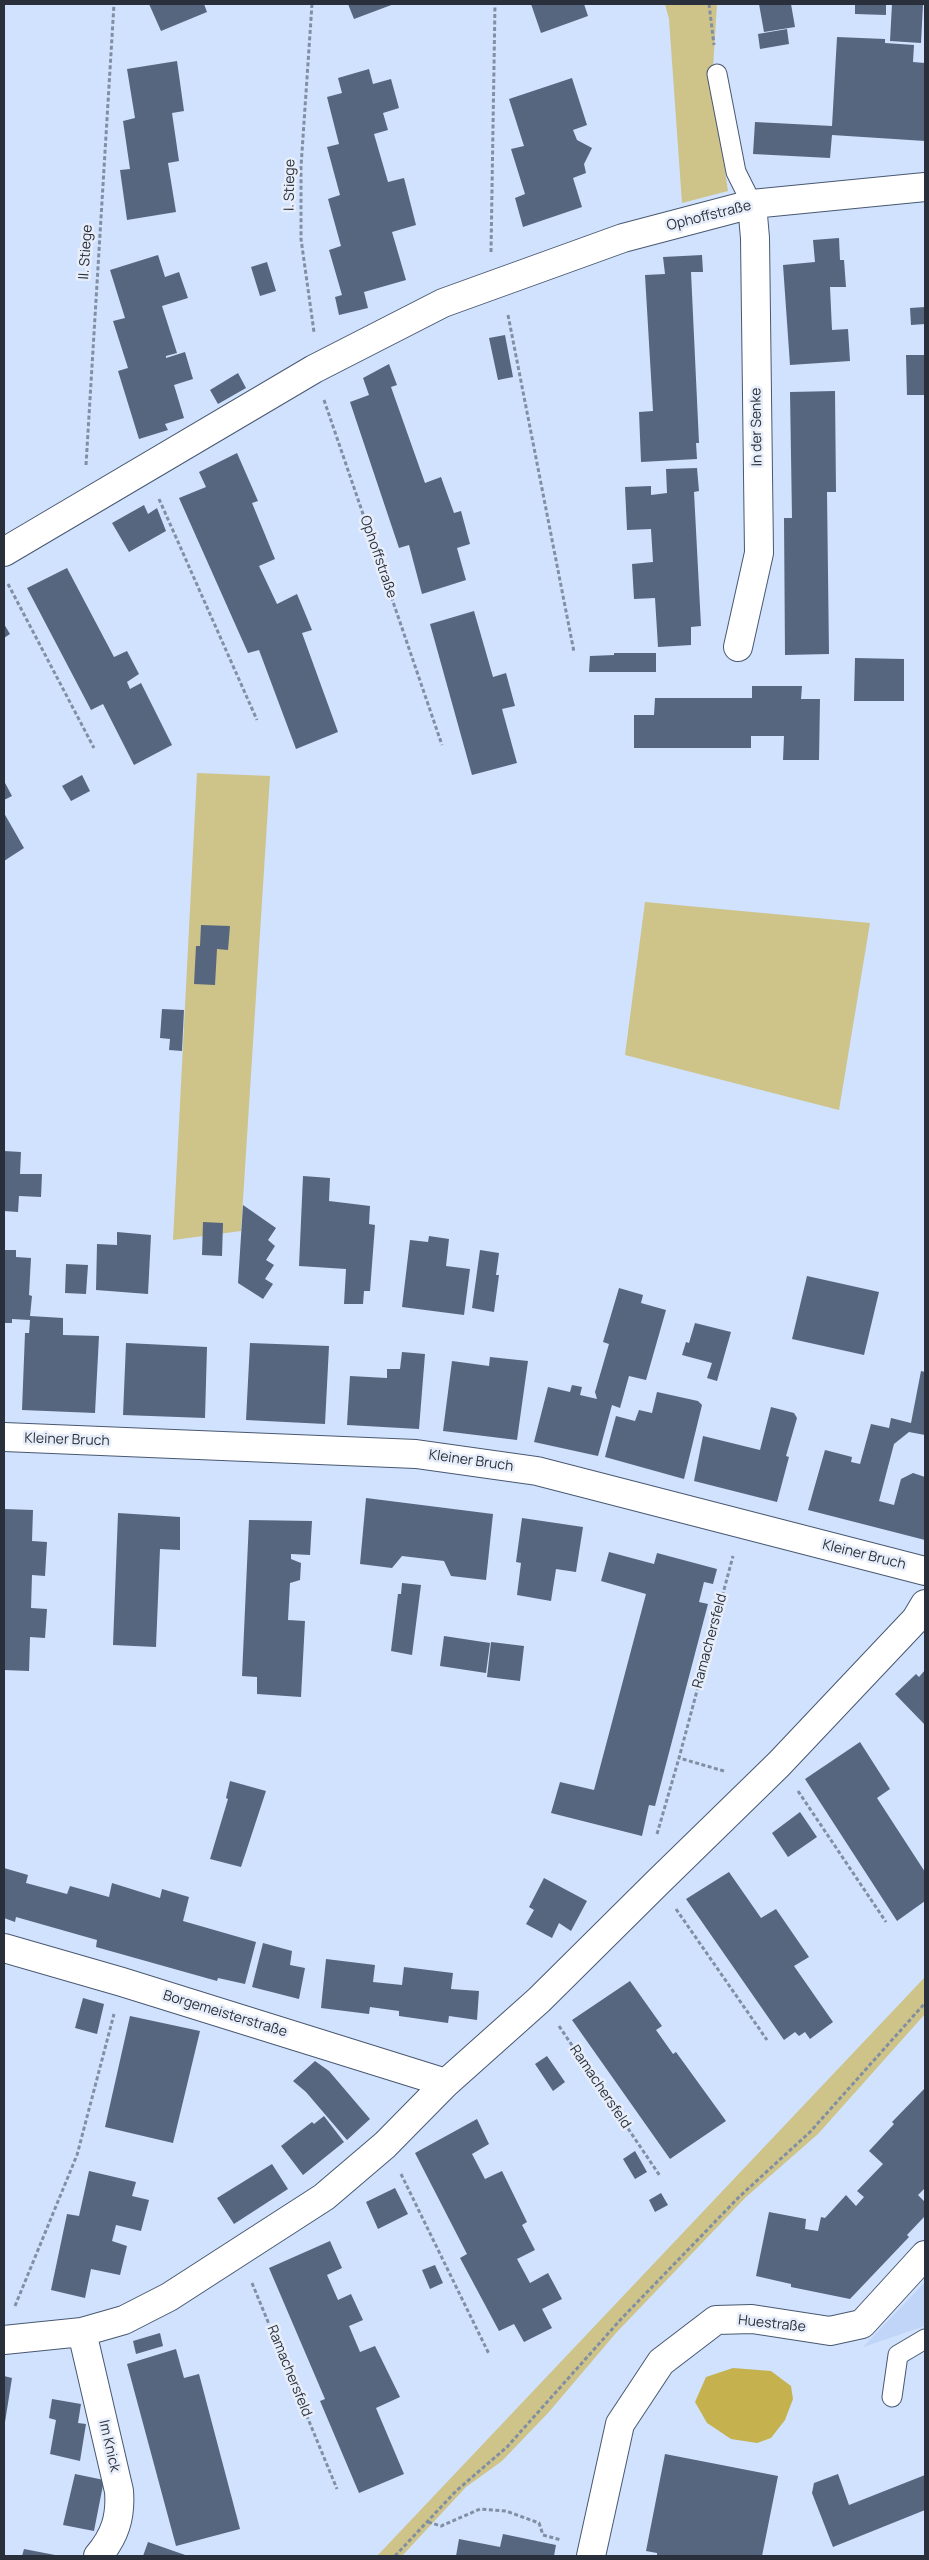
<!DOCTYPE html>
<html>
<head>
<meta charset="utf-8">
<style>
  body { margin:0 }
  #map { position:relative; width:929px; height:2560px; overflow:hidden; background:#d0e2fe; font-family:Manrope,sans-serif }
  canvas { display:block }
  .frame { position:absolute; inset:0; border:5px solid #29303b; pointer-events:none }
</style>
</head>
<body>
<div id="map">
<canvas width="929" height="2560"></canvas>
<div class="frame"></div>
</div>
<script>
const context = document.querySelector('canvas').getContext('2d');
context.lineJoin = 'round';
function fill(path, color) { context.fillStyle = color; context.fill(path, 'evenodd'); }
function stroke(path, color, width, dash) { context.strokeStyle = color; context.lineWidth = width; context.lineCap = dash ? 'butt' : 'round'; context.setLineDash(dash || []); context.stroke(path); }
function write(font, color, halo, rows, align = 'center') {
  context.font = font + ' Manrope,sans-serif'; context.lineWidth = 5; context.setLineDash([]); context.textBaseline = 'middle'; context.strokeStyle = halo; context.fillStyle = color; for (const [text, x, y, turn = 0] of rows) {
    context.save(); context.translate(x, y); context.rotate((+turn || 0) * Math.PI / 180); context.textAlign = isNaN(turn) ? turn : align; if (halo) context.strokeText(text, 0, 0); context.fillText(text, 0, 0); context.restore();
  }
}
fill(new Path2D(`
  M925,2282v44l-62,21z`), '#c0d5f8');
fill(new Path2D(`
  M665,4h52l-5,80 16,107 -46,12 -13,-184z
  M197,773l73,3 -29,455 -68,9z
  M645,902l225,21 -31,187 -214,-55z
  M925,1977v37l-107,120 -72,63 -130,136 -68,80 -46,48 -36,26 -64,69h-25z`), '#cec389');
fill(new Path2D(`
  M733,2368l38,3 20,15 2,13 -8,21 -14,18 -14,5 -26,-4 -24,-16 -12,-21 11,-25z`), '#c5b24f');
fill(new Path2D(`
  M149,4h55l3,8 -46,19z
  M348,4h46l-40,15z
  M531,4h53l4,12 -47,17z
  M759,4h32l4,23 -31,5z
  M855,4h31v11l-31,-1z
  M892,4h31l-2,39 -31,-2z
  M787,29l2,15 -29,5 -2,-15z
  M837,37l48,2v4l29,2 -1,17 12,1v78l-93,-6 -2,23 -77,-4 2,-32 77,4z
  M177,61l7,50 -12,2 7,48 -11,2 8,49 -49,8 -7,-50 10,-1 -7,-48 12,-3 -8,-49z
  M369,69l4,15 18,-5 8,29 -16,5 5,17 -14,4 14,48 16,-4 12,47 -24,7 14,48 -42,12 4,16 -29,7 -4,-18 7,-2 -13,-45 12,-4 -13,-47 12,-4 -13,-48 12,-3 -12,-47 15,-4 -4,-15z
  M572,78l15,47 -14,5 4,10 15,8 -8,16 2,9 -13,5 9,29 -59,20 -8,-29 10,-4 -14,-45 13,-3 -15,-47z
  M839,238l1,22h4l2,27h-16l2,43 16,-1 2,32 -60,4 -7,-100 32,-3 -2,-22z
  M158,255l7,22 14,-5 9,26 -26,8 15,47 -11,3v2l19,-6 8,27 -19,6 10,33 -19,6 3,6 -29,9 -21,-68 10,-3 -15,-47 12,-3 -15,-48z
  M702,255l1,17h-12l8,171h-3l1,16 -56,3 -2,-50 14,-1 -8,-136 20,-1 -2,-17z
  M267,262l9,29 -16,5 -9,-29z
  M925,307v17l-14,1 -1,-17z
  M505,335l8,42 -15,3 -9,-42z
  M906,355h19v40h-18z
  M389,364l8,21 -6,2 34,96 16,-6 13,36 7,-2 9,33 -13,4 9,32 -44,14 -13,-49 -10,3 -49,-146 19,-7 -6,-17z
  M238,373l8,15 -28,16 -8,-14z
  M835,391l1,101h-9l2,162 -44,1 -1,-137h8l-2,-126z
  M237,453l21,48 -6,2 23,56 -16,7 18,38 20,-10 15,36 -10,3 36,99 -42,17 -37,-99 -11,3 -69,-155 27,-11 -7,-15z
  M697,468l2,23 -5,1 7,134 -10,1v18l-33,2 -3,-49 -21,1 -2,-35 21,-2 -2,-33 -24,1 -2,-43 26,-1v9l16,-2 -1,-24z
  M144,505l4,9 9,-6 9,23 -37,21 -17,-29z
  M67,568l47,89 13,-6 12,23 -12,8 3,7 11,-6 31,62 -38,20 -31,-61 -12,6 -64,-122z
  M474,611l19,66 13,-4 9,33 -13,3 15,54 -45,12 -42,-151z
  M4,624l6,10 -6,4z
  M614,653h42v19h-67l1,-16 24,-1z
  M855,658l49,1v42h-50z
  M752,686h50l-1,13h19l-1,61h-36l1,-24h-33v12h-117v-33h20l1,-17h97z
  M82,775l8,16 -19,10 -9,-15z
  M4,781l8,15 -8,4z
  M4,813l20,35 -20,13z
  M201,925l29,1 -2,24 -11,-1 -2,36 -21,-1 2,-38h4z
  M162,1009l22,1 -2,41 -13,-1 1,-11 -10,-1z
  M4,1151l17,1 -1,22h22l-1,23 -22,-1 -1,16 -14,-1z
  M303,1176l27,2 -1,23 41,5 -1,18 6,1 -5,66h-6l-1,13h-19l2,-35 -47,-3z
  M243,1205l33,23 -8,12 7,6 -9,14 8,5 -9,14 8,5 -10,15 -25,-16z
  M203,1222l20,1 -1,33 -20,-1z
  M117,1232l34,3 -3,59 -52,-4 1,-46 20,1z
  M429,1236l20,3 -3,27 24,3 -6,46 -62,-8 8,-67 18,2z
  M4,1250h12v7l15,1 -2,37 3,1 -2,20 33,2v17l36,1 -4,77 -73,-3 3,-77h4l1,-13 -18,-1v4h-8z
  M480,1250l19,3 -3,22h3l-5,37 -22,-4z
  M66,1264l22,1 -2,29 -21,-1z
  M807,1276l72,16 -15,63 -72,-16z
  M619,1288l24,7 -2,8 25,7 -20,70 -17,-4 -9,32 -8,-3 -14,51 -64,-14 14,-55 22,5 2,-7 10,2 -2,8 17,4 -2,-7 14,-48 -6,-2z
  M695,1323l36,9 -14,49 -10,-3 5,-15 -30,-8 4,-13 3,1z
  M126,1343l81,4 -2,71 -82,-3z
  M250,1343l79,3 -4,78 -79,-4z
  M402,1352l23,2 -6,75 -72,-4 3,-49 37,2v-9h13z
  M490,1357l38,4 -11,79 -74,-9 9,-70 37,5z
  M921,1371l4,1v63l-16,-3 -15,12 -15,57 15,4 7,-26 12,-6 12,4v63l-117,-30 17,-60 27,7 -1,5 9,2 11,-40 18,4 2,-10 20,5z
  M657,1392l41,9 4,4 -18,74 -79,-22 11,-41 19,5 4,-11 13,3z
  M771,1407l23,6 3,5 -11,38 3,1 -12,45 -83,-21 9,-45 57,14z
  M366,1498l127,16 -7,66 -35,-4 -7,-15 -42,-5 -10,12 -32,-4z
  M4,1509l29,1 -1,31 15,1 -2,34 -13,-1 -1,33 16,1 -2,29 -15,-1 -1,34 -25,-1z
  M118,1513l62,4v33l-20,-1 -4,98 -43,-2z
  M522,1518l61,9 -7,45 -20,-3 -5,32 -34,-6 4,-32 -5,-1z
  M249,1520l63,1 -2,34 -19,-1v5l10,4 -1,17 -10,3 -2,37 17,1 -4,76 -44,-3v-17l-15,-1z
  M609,1552l45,12 3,-11 60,16 -4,15 -9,-2 -5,20 9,2 -53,202 -6,-1 -7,31 -91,-23 9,-31 34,8 52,-196 -45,-13z
  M402,1583l19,2 -9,70 -21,-4 7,-57h3z
  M444,1636l46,7 -4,30 -46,-7z
  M491,1642l33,4 -4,35 -33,-4z
  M925,1670v55l-30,-31 21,-20 3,3z
  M860,1742l30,47 -13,9 48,74v29l-28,20 -92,-142z
  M230,1781l36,10 -25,76 -31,-8 18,-60 -2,-1z
  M800,1812l17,25 -29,20 -16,-24z
  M4,1868l24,7 -2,8 41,11 3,-8 39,11 3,-14 48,15 2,-9 27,8 -6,24 73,21 -11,42 -27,-6 -1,3 -121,-34 1,-7 -81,-23 -1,5 -11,-4z
  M729,1872l32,46 15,-9 33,48 -15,9 39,56 -23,17 -5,-7 -6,4 -4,-4 -11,8 -98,-141z
  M544,1878l43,23 -16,30 -12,-8 -7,15 -26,-14 8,-14 -5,-3z
  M263,1943l29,8 -2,14 15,3 -6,31 -47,-12z
  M326,1959l49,6 -2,17 29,3 2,-18 49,6 -2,16 28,2 -2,29 -28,-4 -1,7 -49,-7v-5l-29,-4 -1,7 -48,-6z
  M630,1981l32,45 -6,4 17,24 3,-2 50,69 -56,38 -98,-139z
  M83,1998l21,6 -7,30 -22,-6z
  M130,2016l70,15 -27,112 -68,-16z
  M547,2056l18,26 -12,9 -18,-27z
  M315,2061l14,10 41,48 -23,21 -41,-48 -13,-11z
  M925,2088v100l-7,7 7,7v14l-18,19 2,2 -59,62 -59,-12v-3l-35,-8 13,-64 37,7 -1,10 13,2 3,-14 4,1 21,-23 10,11 8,-9 -7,-6 26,-27 -14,-13 25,-27 -2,-2z
  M324,2116l20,26 -41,33 -22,-29 31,-24 2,2z
  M477,2119l12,25 -17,10 13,25 17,-8 25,51 -5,3 13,25 -18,9 13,24 18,-10 14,26 -20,10 10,19 -28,14 -10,-18 -15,7 -39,-73 7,-4 -52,-101z
  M635,2151l12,21 -12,7 -12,-20z
  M272,2164l16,25 -54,35 -17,-26z
  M89,2171l47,11 -4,14 17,4 -8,31 -25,-6 -4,16 15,5 -7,29 -29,-6 -6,29 -34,-8 16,-76 12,2z
  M395,2188l13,26 -30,15 -12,-27z
  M661,2193l7,12 -13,7 -6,-12z
  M330,2241l12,27 -15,7 11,25 13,-6 12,26 -14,6 11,26 15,-6 25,51 -24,11 28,66 -45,19 -39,-92 5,-2 -56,-131z
  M435,2265l8,18 -13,6 -8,-19z
  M160,2333l3,13 -27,8 -3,-13z
  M176,2349l8,29 15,-4 41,155 -64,17 -49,-182z
  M4,2376l8,2 -7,44h-1z
  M52,2399l29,5 -3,19 8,1 -6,37 -30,-7 6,-34 -7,-2z
  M665,2454l113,22 -16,80h-105v-3l-11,-2z
  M75,2474l29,6 -10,51 -31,-6z
  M838,2474l11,31 76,-30v35l-92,37 -21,-54 2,-10z
  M503,2534l53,11 -2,11h-98l3,-17 41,8z
  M148,2542l40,14h-45z
  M24,2549l31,6v1h-33z`), '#57667f');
const service = new Path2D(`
  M717,74l19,98 16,32
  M892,2397l6,-42 27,-16`);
const minor = new Path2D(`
  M4,552l310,-183 129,-66 180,-65 129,-34 173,-17
  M738,647l21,-94 -4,-315 -3,-34
  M4,1437l412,17 121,17 388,100
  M4,1948l118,34 324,101
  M82,2332l37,159c2,26 -4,45 -21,65
  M4,2340l78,-8 42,-12 45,-23 155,-100 61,-52 61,-62 93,-83 119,-118 121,-118 137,-145 9,-15
  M591,2556l29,-132 41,-62 55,-42 36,-1 78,12 32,-7 63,-69`);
stroke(service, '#495870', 21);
stroke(minor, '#495870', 30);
stroke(new Path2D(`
  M312,4l-11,163v72l13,93
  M709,4l5,41
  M491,252l4,-248
  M508,315l66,337
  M324,400l118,345
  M86,465l28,-461
  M159,499l98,221
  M8,584l86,164
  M724,1771l-45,-13 54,-202
  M798,1791l88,131
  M657,1834l22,-76
  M676,1909l91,131
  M559,2026l101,150
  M401,2174l88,180
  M252,2283l85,206
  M15,2306l62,-151 37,-141
  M428,2522l13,4 39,-17 26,2 33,12 4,12 18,5
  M395,2556l61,-65 51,-44 115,-129 117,-121 71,-65 115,-129`), '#828fa3', 3, [4, 2.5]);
stroke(service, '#fff', 19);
stroke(minor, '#fff', 28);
write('14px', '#29303b', '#e7eefa', [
  ["I. Stiege",290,185,-89],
  ["Ophoffstraße",709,216,-14],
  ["II. Stiege",86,252,-86],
  ["In der Senke",757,427,-91],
  ["Ophoffstraße",378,557,71],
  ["Kleiner Bruch",67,1440,2],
  ["Kleiner Bruch",471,1461,8],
  ["Kleiner Bruch",864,1555,14],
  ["Ramachersfeld",710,1641,-75],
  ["Borgemeisterstraße",225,2014,17],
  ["Ramachersfeld",600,2087,56],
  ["Huestraße",772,2324,6],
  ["Ramachersfeld",289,2371,68],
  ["Im Knick",109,2446,77]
]);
</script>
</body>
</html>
